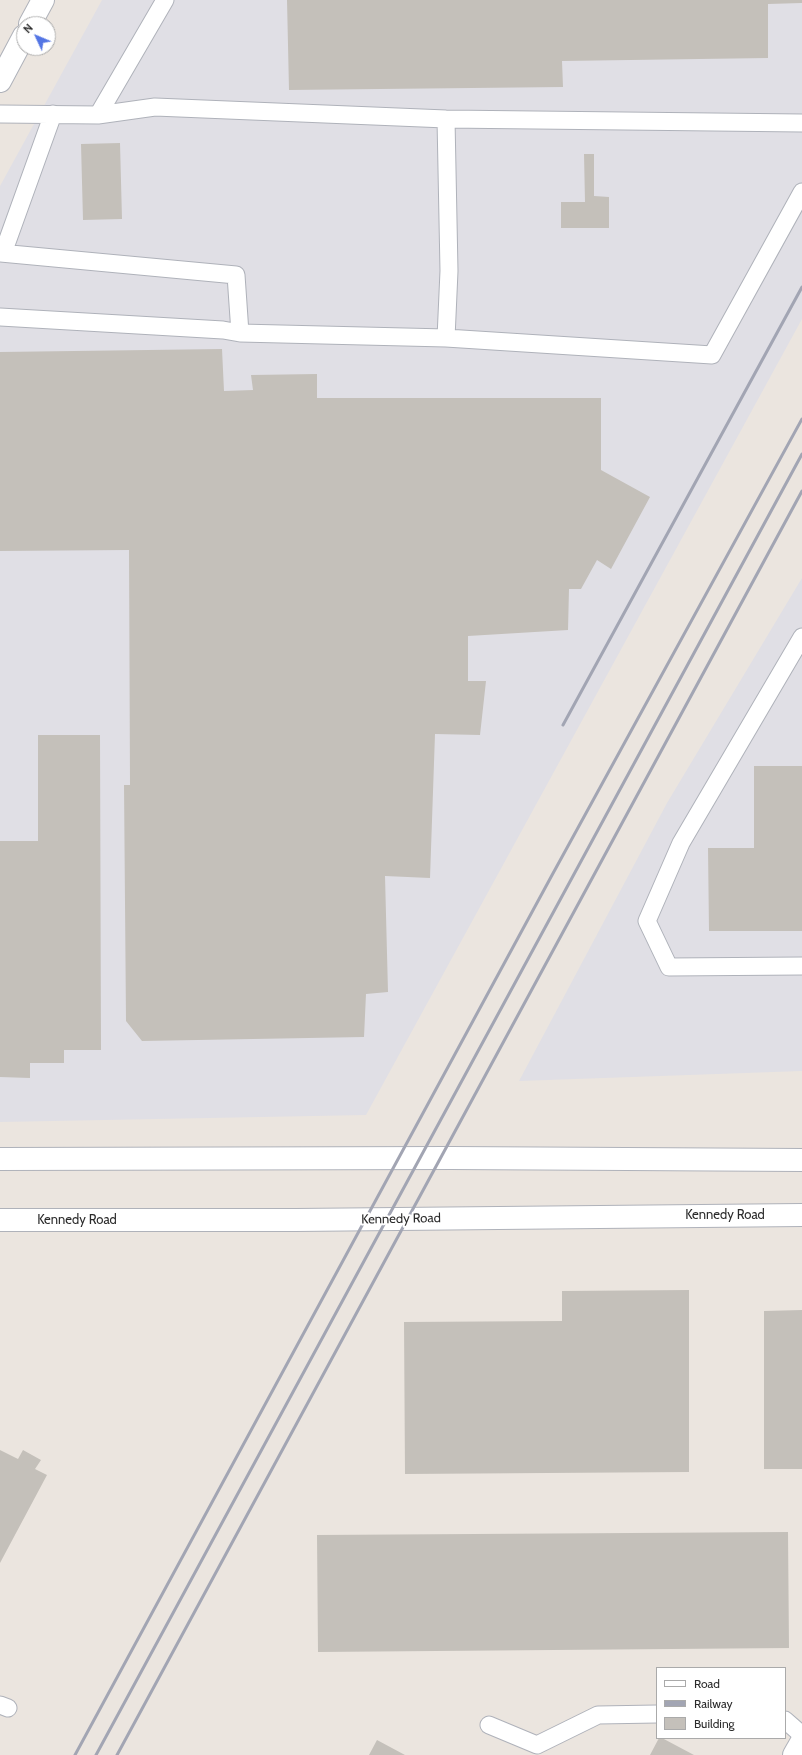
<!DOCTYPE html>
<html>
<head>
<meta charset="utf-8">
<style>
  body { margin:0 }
  #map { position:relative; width:802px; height:1755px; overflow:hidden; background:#ebe5df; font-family:Cabin,sans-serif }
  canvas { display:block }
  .legend { position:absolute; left:656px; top:1667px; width:130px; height:72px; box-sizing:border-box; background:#fff; border:1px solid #aaa; margin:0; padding:5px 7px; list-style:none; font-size:12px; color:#2b2b2b }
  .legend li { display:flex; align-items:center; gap:8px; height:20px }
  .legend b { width:20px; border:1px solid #aaa }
  .north { position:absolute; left:16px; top:16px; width:40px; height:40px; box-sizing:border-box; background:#fff; border:1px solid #aaa; border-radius:50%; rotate:314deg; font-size:11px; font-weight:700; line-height:16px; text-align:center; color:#2b2b2b }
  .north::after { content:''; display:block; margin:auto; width:14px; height:18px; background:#5375e4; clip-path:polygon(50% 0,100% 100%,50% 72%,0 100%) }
</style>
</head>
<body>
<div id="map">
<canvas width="802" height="1755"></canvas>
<ul class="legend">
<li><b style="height:5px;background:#fff"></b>Road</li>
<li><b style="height:5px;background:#a2a5b3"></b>Railway</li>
<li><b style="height:11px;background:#c4c0ba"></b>Building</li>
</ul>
<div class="north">N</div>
</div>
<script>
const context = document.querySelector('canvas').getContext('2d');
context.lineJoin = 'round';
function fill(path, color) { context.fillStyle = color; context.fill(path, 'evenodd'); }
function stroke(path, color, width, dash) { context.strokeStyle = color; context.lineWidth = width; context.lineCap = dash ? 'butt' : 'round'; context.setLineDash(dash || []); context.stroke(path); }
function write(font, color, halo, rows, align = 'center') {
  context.font = font + ' Cabin,sans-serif'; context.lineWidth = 4; context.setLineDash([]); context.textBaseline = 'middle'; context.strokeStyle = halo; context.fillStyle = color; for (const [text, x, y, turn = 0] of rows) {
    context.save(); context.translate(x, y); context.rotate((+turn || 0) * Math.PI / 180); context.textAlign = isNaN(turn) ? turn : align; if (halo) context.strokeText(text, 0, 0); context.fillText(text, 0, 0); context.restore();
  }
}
fill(new Path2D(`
  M102,0h700v319l-436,796 -366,7v-936z
  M802,578v493l-283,10 148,-278z`), '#e0dfe5');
fill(new Path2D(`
  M287,0h515v3l-34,1v54l-206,3 1,26 -274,3z
  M120,143l2,76 -39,1 -2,-76z
  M584,154h10v42l15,1v31h-48v-26h24z
  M222,349l2,42 29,-1 -2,-15 66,-1v24h284v72l49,27 -39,72 -14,-9 -16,29h-12l-1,41 -100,6v45h18l-6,54 -45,-1 -5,144 -45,-2 3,116 -22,2 -2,43 -222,4 -16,-20 -2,-236h6l-1,-235 -129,1v-199z
  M38,735h62l1,315h-37v13h-34v15l-30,-1v-236h38z
  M754,766h48v165h-93l-1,-83h46z
  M689,1290v182l-284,2 -1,-152 158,-1v-30z
  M802,1310v159h-38v-158z
  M0,1450l18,9 5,-9 18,10 -6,9 12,6 -47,88z
  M788,1532l1,116 -471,4 -1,-117z
  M659,1738h3l32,17h-44z
  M377,1740l28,15h-36z`), '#c4c0ba');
const lane = new Path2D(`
  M0,114l98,1 57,-8 291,12 356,4
  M98,115l67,-115
  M446,119l3,152 -3,67 266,17 90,-163
  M0,253l236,22 4,58 206,5
  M3,253l50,-139
  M0,317l223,13 17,3
  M802,637l-121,206 -34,78 22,46 133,-1
  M0,1705l8,3
  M785,1720l17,15
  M489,1725l48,20 61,-30 59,-1`);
const street = new Path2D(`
  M794,1755l8,-14`);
const secondary = new Path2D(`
  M30,24l13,-24
  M0,81l24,-45
  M0,1159l451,-1 351,2
  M0,1220h296l506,-5`);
stroke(lane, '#afb2ba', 19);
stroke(street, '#afb2ba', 24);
stroke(secondary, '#afb2ba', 24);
stroke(lane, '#fff', 17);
stroke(street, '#fff', 22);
stroke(secondary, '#fff', 22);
stroke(new Path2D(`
  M563,725l239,-438
  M75,1755l476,-878 251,-458
  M96,1755l706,-1301
  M117,1755l685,-1264`), '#a2a5b3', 3);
write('13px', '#2b2b2b', '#fff', [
  ["Kennedy Road",725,1215],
  ["Kennedy Road",401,1219,-1],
  ["Kennedy Road",77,1220]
]);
</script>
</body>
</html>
